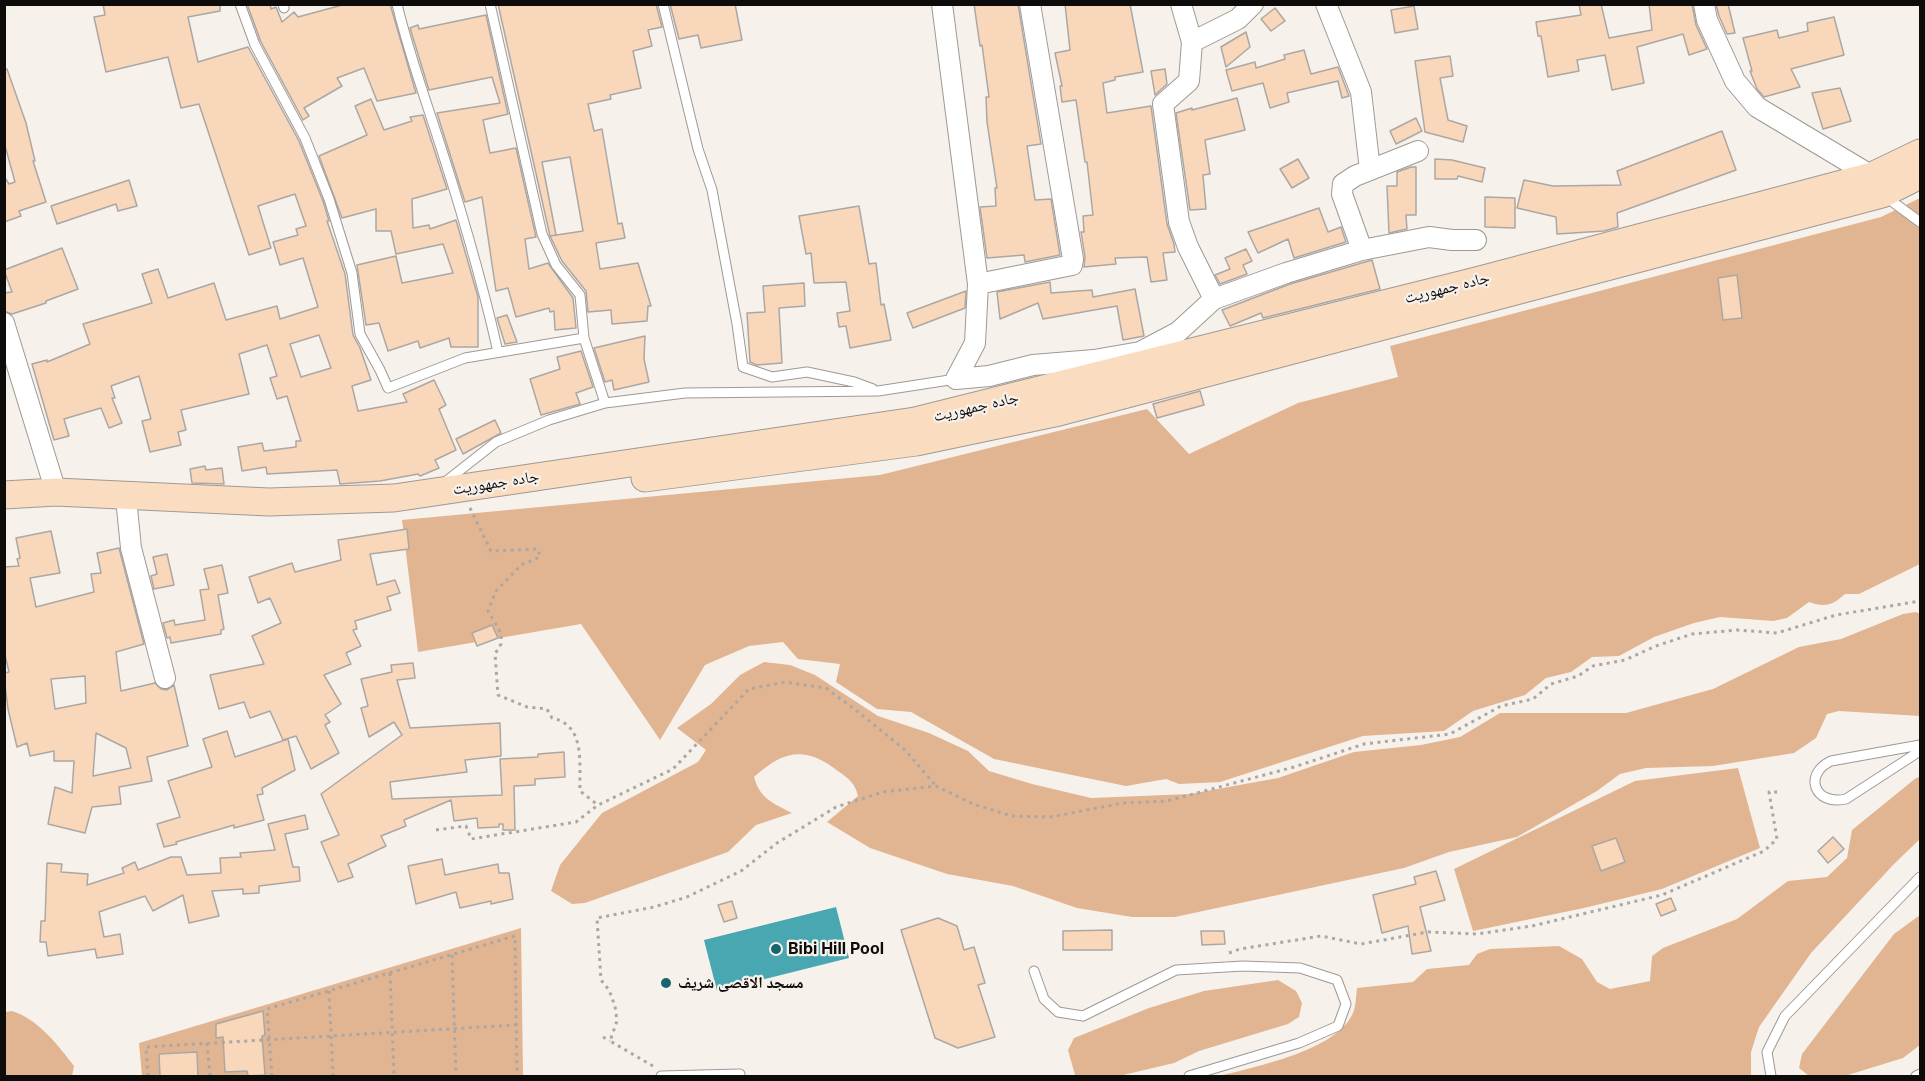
<!DOCTYPE html>
<html>
<head>
<meta charset="utf-8">
<style>
  body { margin:0 }
  #map { position:relative; width:1925px; height:1081px; overflow:hidden; background:#f7f1ec; font-family:Inter,sans-serif }
  canvas { display:block }
  .frame { position:absolute; inset:0; border:6px solid #0e0c0a; pointer-events:none }
</style>
</head>
<body>
<div id="map">
<canvas width="1925" height="1081"></canvas>
<div class="frame"></div>
</div>
<script>
const context = document.querySelector('canvas').getContext('2d');
context.lineJoin = 'round';
function fill(path, color) { context.fillStyle = color; context.fill(path, 'evenodd'); }
function stroke(path, color, width, dash) { context.strokeStyle = color; context.lineWidth = width; context.lineCap = dash ? 'butt' : 'round'; context.setLineDash(dash || []); context.stroke(path); }
function write(font, color, halo, rows, align = 'center') {
  context.font = font + ' Inter,"Noto Naskh Arabic",sans-serif'; context.lineWidth = 4.5; context.setLineDash([]); context.textBaseline = 'middle'; context.strokeStyle = halo; context.fillStyle = color; for (const [text, x, y, turn = 0] of rows) {
    context.save(); context.translate(x, y); context.rotate((+turn || 0) * Math.PI / 180); context.textAlign = isNaN(turn) ? turn : align; if (halo) context.strokeText(text, 0, 0); context.fillText(text, 0, 0); context.restore();
  }
}
fill(new Path2D(`
  M1920,198v366l-61,30h-14c-12,11 -20,14 -36,8l-22,16 -14,3 -53,-4 -26,6 -40,14 -35,19 -27,1 -21,15 -25,6 -21,17 -52,16 -29,20 -81,5 -143,46 -41,2 -13,-5 -40,7 -132,-27 -83,-47 -34,-3 -41,-27 4,-18 -42,-5 -15,-17 -34,4 -44,19 -45,75 -79,-116 -163,28 -16,-132 478,-45 267,-66 42,45 109,-51 100,-26 -8,-31 491,-129z
  M1916,612l4,2v102l-81,-5 -12,3 -11,24 -22,15 -81,13 -67,2 -26,6 -23,17 -80,46 -68,15 -45,16 -229,49h-43l-55,-9 -64,-22 -66,-12 -77,-26 -43,-26 31,-26c-3,-13 -9,-17 -20,-25 -33,-25 -54,-21 -84,6 6,22 19,26 38,36l-36,12 -28,27 -143,51 -13,1 -21,-13 9,-26 42,-52 96,-51 8,-12 -29,-22 34,-24 29,-29 24,-13 26,3 25,10 63,41 51,17 39,18 21,20 43,13 59,14 99,-4 88,-16 76,-26 67,-7 39,-8 40,-24h126l87,-24 86,-42 42,-8 62,-25z
  M1738,768l22,80 -98,41 -78,19 -111,23 -19,-62 181,-88z
  M1920,777v62l-26,25 -83,89 -52,74 -8,25v24h-531c37,-10 114,-25 132,-61 4,-7 4,-19 5,-27l56,-6 14,-13 42,-4 8,-11 13,-5 69,-3 23,13 15,23 13,7 40,-8 2,-25 11,-8 74,-29 51,-38 39,-4 20,-19 5,-28 64,-52z
  M1920,915v130l-17,13 -55,17 -39,1 -10,-8 3,-14 92,-120z
  M521,928l2,148h-381l-3,-33z
  M1278,980l18,11 6,12 -3,14 -11,7 -89,27 -25,12 -55,13 -44,-1 -7,-25 6,-12 75,-30 55,-17z
  M12,1011c26,8 46,34 62,55l-2,10h-67v-64z`), '#e1b591');
fill(new Path2D(`
  M836,907l13,51 -132,33 -13,-51z`), '#49a7b2');
const building = new Path2D(`
  M103,4h117v7l-32,6 10,45 50,-15 51,94 24,60 6,20h-2l18,53 8,61 7,13 11,32 -19,6 6,25 49,-9 -4,-8 31,-14 12,25 -7,4 17,41 -21,10 4,8 -19,8 -2,-2 -38,7 -40,3 -3,-14 -70,4 -1,-7 -24,4 -4,-24 24,-4 2,8 32,-4v-6h5l-14,-45 -10,3 -7,-21 7,-2 -10,-31 -28,9 10,40 -68,16 5,20 -8,2 3,13 -31,7 -8,-31 9,-2 -12,-43 -28,10 4,12h-3l10,25 -13,5 -8,-20 -37,11 5,17 -15,4 -22,-76 15,-4v2l43,-18 -7,-20 69,-21 -10,-29 16,-5 10,29 46,-15 12,37 51,-14 3,13 38,-12 -15,-49 -23,7 -7,-23 25,-7 -2,-6 10,-3 -11,-32 -37,12 13,42 -22,7 -50,-151 -18,4 -13,-51 -62,15 -12,-55 11,-2zM319,335l12,33 -30,9 -11,-33z
  M247,4h23l1,5 5,-2 6,15 12,-10 4,5 48,-13h44l26,89 -39,8 -13,-33 -27,10 5,8 -38,22 5,8 -6,4 -42,-78z
  M498,4h158l6,23 -14,3 4,16 -19,5 8,37 -31,7 1,4 -23,5 6,27 8,-2 16,95 4,-1 3,15 -29,5 4,26 38,-6 13,43h-3l-1,15 -35,3 -1,-14 -23,2 -2,-21 -24,-30 -12,-25 33,-5 -13,-74 -28,5 14,73 -6,1z
  M670,4h65l7,36 -41,8 -3,-13 -19,4z
  M974,4h44l23,140 -14,2 8,54 16,-1 9,56 -35,7 -1,-7 -37,3 -7,-51 16,-1 -1,-18h2l-10,-66 -1,-25h3l-7,-52 -2,1z
  M1065,4h65l13,68 -28,5v3l-12,3 4,30 44,-7 16,118 7,20 1,8 -12,1 4,27 -16,2 -4,-25 -32,1 1,6 -32,3 1,-10 -4,-25h3l-1,-16 10,-1 -6,-53h-2l-9,-62 -14,2 -2,-16h2l-7,-33 15,-3z
  M1579,4h22l8,34 43,-8 -3,-26h43l4,21 11,24 -18,6 -6,-21 -46,13 7,36 -32,7 -7,-35 -28,5 2,11 -31,6 -7,-41h-3l-2,-14 45,-7z
  M1716,4h12l7,29 -8,1 -8,-18z
  M1414,6l4,23 -23,4 -4,-23z
  M1275,8l10,13 -14,10 -10,-12z
  M486,15l22,99 -25,6 7,33 26,-5 20,89 -11,2 4,30 19,-6 25,35 3,30 -21,2 -1,-19 -4,1 -1,-4 -33,9 -8,-29 -12,3 -14,-94 -17,5 -28,-89 63,-10 -8,-26 -63,13 -19,-62 8,-3 1,4z
  M1834,17l10,38 -53,14 9,18 -36,10 -7,-8 -7,-18h2l-9,-33 34,-8 2,8 29,-7 -1,-8z
  M1246,32l4,15 -24,20 -5,-20z
  M1304,50l7,24 27,-7 11,29 -7,2 -4,-17 -51,12 2,9 -19,6 -7,-25 -31,8 -6,-21 29,-8 1,6 29,-9 -1,-4z
  M1450,56l3,20 -13,2 8,42 19,6 -4,16 -38,-10 -10,-71z
  M4,69h3l19,54 9,38h-2l13,41 -27,9 2,5 -17,6v-46l5,8 6,-2 -11,-40z
  M1165,69l2,15 -12,11 -4,-24z
  M1840,88l11,33 -28,8 -11,-36z
  M1237,98l8,32 -40,10 5,34 -7,1 3,34 -16,1 -14,-97 16,-5v2z
  M371,99l13,31 28,-9 -2,-4 13,-2 24,74 -35,10 1,29 16,-3 1,4 26,-9 22,77v50h-27l-2,-9 -29,10 -2,-7 -30,10 -9,-28 -13,2 -9,-60 39,-9 6,27 51,-10 -10,-29 -47,10 -5,-23h-15v-22l-34,9 -23,-62 48,-21 -12,-29z
  M1416,118l6,13 -26,13 -6,-13z
  M1722,131l14,39 -119,43 1,14 -14,4 -47,3 -1,-17 -39,-9 7,-28 29,6 68,-1 -4,-14z
  M1298,159l11,19 -17,10 -12,-19z
  M1435,159l17,1 33,8 -3,14 -24,-6 -1,3h-22z
  M1411,167h5v48h-10l1,14 -18,4 -2,-47h10v-14z
  M129,180l8,26 -19,5 -2,-7 -59,20 -6,-18z
  M1485,197l30,1v30l-30,-1z
  M859,206l10,58 7,-1 5,42 3,-1 7,36 -41,8 -4,-22 -7,1 -2,-14 13,-2 -4,-29 -32,1 -3,-30 -5,1 -7,-38z
  M1319,208l9,24 13,-5 5,15 -52,16 -6,-19 -30,14 -10,-21z
  M62,248l16,41 -32,12v2l-34,11 -8,-3v-18l8,-1 -8,-22z
  M1246,249l6,12 -9,4 4,9 -27,10 -5,-9 15,-6 -5,-11z
  M1372,260l8,29 -117,29 -2,-5 -31,13 -8,-16 68,-26z
  M1737,275l5,43 -19,2 -5,-42z
  M1050,282l1,11 41,-3 1,7 42,-8 9,47 -21,4 -6,-34 -74,13 -5,-16 -38,16 -3,-27z
  M804,283l1,23 -26,2 3,55 -25,2 -7,-3 -3,-49 18,-1 -2,-26z
  M966,291l-1,17 -52,20 -6,-15z
  M507,315l10,27 -12,2 -8,-26z
  M645,336l-1,23 5,23 -35,8 -2,-10 -7,2 -11,-34z
  M581,351l12,36 -17,6 4,11 -39,11 -11,-36 30,-10 -3,-12z
  M1200,391l4,14 -47,13 -4,-14z
  M495,420l6,13 -38,21 -7,-15z
  M205,466l1,4 16,-2 2,16 -32,-1 -2,-14z
  M407,529l2,20 -39,5 7,31 18,-5 5,13 -13,4 4,13 -36,11 2,8 -4,1 8,16 -15,7 5,11 -27,11 17,29 -16,11 5,7 -5,3 14,28 -28,16 -15,-33 -13,4 -13,-29 -20,7 -6,-16 -25,7 -9,-34 54,-11 -12,-28 29,-13 -11,-25 -12,5 -9,-26 43,-14 3,9 46,-12 -3,-20z
  M51,531l9,42 -30,5 6,29 58,-15 -3,-18 10,-1 -4,-20 22,-5 25,96 -28,8 5,39 34,-8 6,6 6,1 7,-5 14,61 -41,11 5,24 -33,6 2,17 -29,3 -7,26 -37,-9 7,-37 17,6 2,-32h-20v-10l-24,5 -3,-13 -10,4 -9,-38 -4,-32v-4l5,-1 -5,-21v-84l15,-1 -2,-7 3,-1 -4,-20zM85,676l1,27 -31,6 -4,-30zM96,733l30,15 5,20 -38,8z
  M167,554l7,31 -20,4 -3,-13 6,-2 -4,-17z
  M222,565l6,28 -10,2 6,34 -3,1v4l-50,9 -1,-6 -3,1 -4,-15 11,-3 1,5 30,-5 -5,-30 9,-1 -5,-20z
  M492,625l6,13 -21,8 -5,-13z
  M413,663l2,15 -18,2 13,48 90,-5 1,33 -36,4 2,12 -77,10 2,17 110,-4 -2,-36 38,-2v-3l26,-2 1,25 -30,2v6l-21,1 1,44h-12v-6h-4v3l-21,1 -1,-10 -23,3 -3,-21 -47,20 2,6 -25,10 5,10 -38,18 5,13 -15,5 -17,-40 18,-7 -18,-41 81,-59 -8,-13 -25,15 -8,-29 7,-2 -7,-27 31,-7 -1,-7z
  M227,731l8,26 53,-18 7,31 -33,18 1,6 -6,1 7,25 -30,8v-3l-58,17 1,2 -13,3 -7,-23 23,-7 -12,-36 44,-14 -9,-28z
  M305,815l3,14 -23,5 8,33h6l1,14 -41,5v7l-16,1v-5l-31,2 7,25 -30,7 -6,-28 -30,16 -8,-15 -46,16 5,25 16,-3 3,20 -26,4 -2,-9 -47,7 -2,-14h-6l1,-21h4l2,-58 15,1 -1,8 27,2 -1,11 37,-12 -2,-5 13,-6 3,8 33,-13h10l6,18 34,-2 -1,-15 21,-1 -1,-4 35,-3 -7,-26z
  M1833,837l11,12 -16,14 -10,-12z
  M1616,838l9,24 -24,9 -9,-25z
  M442,859l3,16 53,-11 1,9h10l4,26 -22,5v-3l-31,7 -4,-16 -40,12 -8,-38z
  M1436,871l9,29 -25,7 11,44 -19,3 -4,-28 -26,7 -9,-38 43,-11 -2,-7z
  M1671,898l5,12 -15,6 -5,-12z
  M732,901l5,17 -13,4 -6,-17z
  M938,918l19,8 7,24 10,-3 11,36 -7,2 17,52 -37,11 -23,-10 -34,-108z
  M1112,930v20h-49v-19z
  M1201,931h23l1,13 -23,1z
  M263,1011l2,24 -3,1 3,39 -17,1 -1,-5 -22,1 -2,-35 -7,1v-14z
  M197,1052l1,25 -38,-1 -1,-22z`);
fill(building, '#f9d7bb');
stroke(building, '#aca7a2', 1.5);
const service = new Path2D(`
  M240,4l15,41 50,93 24,61 23,74 8,61 20,36 8,18 77,-30 119,-20
  M283,4l1,4
  M397,4c9,38 21,74 33,110 26,78 50,158 68,238
  M490,4l52,230 14,31 24,30 4,43 21,65
  M663,4l35,145 14,41 25,134 6,43 29,10 35,-5 47,10 19,7
  M1886,197l34,25
  M445,482l51,-40 53,-22 56,-17 80,-10 193,-2 78,-12
  M1920,745l-89,16c-28,13 -17,45 15,38l74,-48
  M1034,971l10,28 14,13 25,4 93,-46 67,-4 57,2 37,12 9,24 -8,22 -39,17 -110,33
  M661,1076l79,-2
  M1771,1076l-4,-24 18,-36 135,-139
  M1916,1076l4,-2`);
const minor = new Path2D(`
  M942,4l36,280 -3,59 -19,36
  M1181,4l11,38 -3,39 -26,23 16,118 9,25 26,52
  M1326,4l35,88 9,78
  M1704,4l3,16 28,61 22,26 115,69
  M1192,42l46,-23 15,-15
  M1362,250l-20,-56 1,-10 12,-8 63,-25
  M978,284l94,-19 1,-6 -43,-255
  M4,323l52,169
  M956,379l33,-3 44,-11 61,-5 46,-8 38,-20 36,-33 72,-26 76,-23 67,-13 23,3h24
  M127,508l4,40 34,130`);
const secondary = new Path2D(`
  M645,478l271,-36 143,-30 823,-218 38,-19
  M4,495l52,-3 213,10 125,-4 521,-77 561,-140 396,-105 48,-23`);
stroke(service, '#9f9995', 11);
stroke(minor, '#9f9995', 22);
stroke(secondary, '#9f9995', 29);
stroke(new Path2D(`
  M470,508l21,43 47,-2 2,8 -19,8 -25,26 -8,20 13,22v11l-6,10 3,41 29,12 20,2 5,9c34,7 27,46 28,73l18,14
  M436,830l30,-4 5,13 105,-17 22,-17 75,-36 76,-80 36,-7 41,6 31,23 48,39 31,36
  M1229,953l11,-4 81,-13 40,8 67,-12 49,2 55,-8 130,-31 102,-44 13,-12 -8,-47h8
  M452,955l4,121
  M390,973l4,103
  M329,991l4,85
  M603,1037l7,4
  M207,1043l3,33
  M653,1066l-43,-25 7,-20 -2,-15 -6,-16 -8,-10 -4,-62 57,-11 33,-10 54,-26 36,-28 59,-36 47,-15 53,-6 37,18 39,12 38,1 73,-14 44,-2 127,-34 70,-23 86,-10 51,-28 32,-7 18,-15 27,-8 15,-10 32,-6 31,-14 36,-12 45,-4 40,3 59,-18 84,-14
  M148,1076l-2,-29 370,-22
  M272,1076l-5,-67 248,-73 2,140`), '#aca7a3', 3, [3, 4.5]);
stroke(service, '#fff', 9);
stroke(minor, '#fff', 20);
stroke(secondary, '#faddc0', 27);
for (const [x, y, r, color] of [
  [776,949,6,"#17656d"],
  [666,983,6,"#17656d"]
]) { const dot = new Path2D(); dot.arc(x, y, r, 0, 2 * Math.PI); context.fillStyle = color; context.fill(dot); stroke(dot, '#f7f1ec', 2); }
write('16px', '#0e0c0a', '#f7f1ec', [
  ["جاده جمهوریت",1447,288,-14],
  ["جاده جمهوریت",976,407,-13],
  ["جاده جمهوریت",496,483,-9]
]);
write('bold 16px', '#0e0c0a', '#f7f1ec', [
  ["Bibi Hill Pool",788,949],
  ["مسجد الاقصی شریف",678,983]
], 'left');
</script>
</body>
</html>
